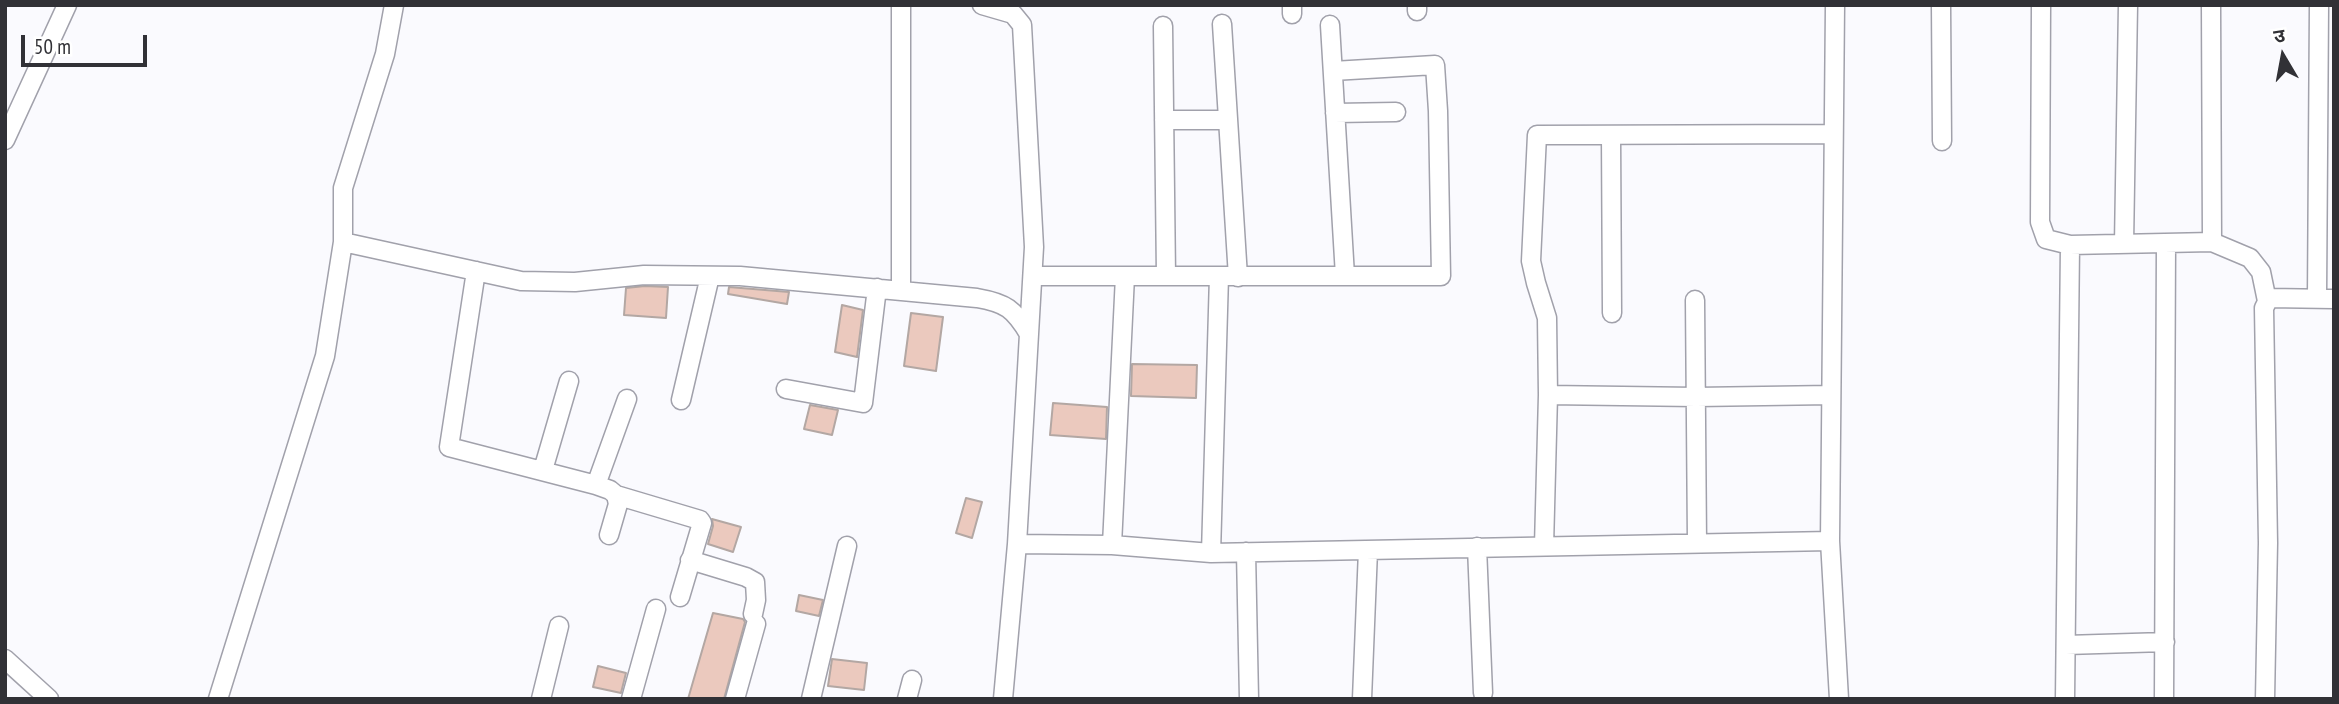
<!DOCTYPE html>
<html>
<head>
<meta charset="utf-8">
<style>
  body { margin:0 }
  #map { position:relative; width:2339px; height:704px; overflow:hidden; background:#fafafe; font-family:"PT Sans Narrow","Noto Sans Devanagari",sans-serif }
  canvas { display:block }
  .frame { position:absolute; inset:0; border:7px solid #313136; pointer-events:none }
  .north { position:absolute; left:2248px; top:21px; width:70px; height:70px; -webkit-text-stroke:5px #fff; paint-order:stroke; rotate:350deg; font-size:19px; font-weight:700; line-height:28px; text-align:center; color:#313136 }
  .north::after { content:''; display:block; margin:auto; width:24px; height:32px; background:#313136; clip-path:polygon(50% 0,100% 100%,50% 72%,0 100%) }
  .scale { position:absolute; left:21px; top:35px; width:126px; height:32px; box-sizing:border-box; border:4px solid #313136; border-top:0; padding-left:9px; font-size:21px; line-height:24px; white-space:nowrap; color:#313136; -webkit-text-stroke:5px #fff; paint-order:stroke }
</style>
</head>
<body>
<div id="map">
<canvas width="2339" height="704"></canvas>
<div class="frame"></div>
<div class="north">उ</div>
<div class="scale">50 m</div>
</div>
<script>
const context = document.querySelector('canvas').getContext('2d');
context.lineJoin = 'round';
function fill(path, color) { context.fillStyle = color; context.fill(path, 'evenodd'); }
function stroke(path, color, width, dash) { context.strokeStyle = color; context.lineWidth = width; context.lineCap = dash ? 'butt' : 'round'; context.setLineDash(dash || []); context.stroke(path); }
const building = new Path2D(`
  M645,286l23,1 -2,31 -42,-3 2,-27z
  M729,287l60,5 -2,12 -59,-10z
  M842,305l21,5 -6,47 -22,-5z
  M911,313l32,4 -7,54 -32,-5z
  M1132,364l65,1 -1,33 -65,-2z
  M1053,403l54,4 -1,32 -56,-4z
  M810,405l28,5 -6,25 -28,-6z
  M966,498l16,4 -10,36 -16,-5z
  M712,519l29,8 -8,25 -25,-8 5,-18z
  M799,595l24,5 -4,16 -23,-5z
  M713,613l30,6 2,3 -21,77h-36z
  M832,659l35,4 -3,27 -36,-4z
  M598,666l28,7 -5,20 -28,-6z`);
fill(building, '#ebc9be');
stroke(building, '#b3a7a3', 2);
const minor = new Path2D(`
  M901,5v286
  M982,5l31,9 9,11 12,222 -5,87
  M1292,5v9
  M1417,5v6
  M1835,5l-5,536 9,158
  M1941,5l1,136
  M2041,5l-1,217 6,17 24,6 142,-3 38,16 11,14 6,29
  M2211,5l1,237
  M1222,24l16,253
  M1330,25l15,251
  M1163,26l3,250
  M1335,113l61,-1
  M1164,120h64
  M1611,135l1,178
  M5,140l62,-135
  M343,242l178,39 54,1 69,-7 96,1 237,22c29,5 37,11 52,36l-12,210 95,1 99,8 619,-12
  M2124,244l4,-239
  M476,271l-27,176 147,38 14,5 6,5 84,25 2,3 -22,74
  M1034,276h407l-3,-165 -3,-46 -102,6
  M2317,297l2,-292
  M1695,300l2,243
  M786,389l77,14 14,-115
  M1548,395l-1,-77 -11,-35 -5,-22 6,-126 296,-1
  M681,400l29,-124
  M543,470l26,-89
  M596,485l31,-86
  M609,535l9,-31 -2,-9
  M1112,545l13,-269
  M1544,546l4,-151 148,2 135,-2
  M1477,547l6,146
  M1246,552l3,147
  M1211,553l8,-277
  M690,560l56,17 9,5 1,18 -3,14
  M2066,645l99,-3
  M5,659l44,40
  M218,699l107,-343 18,-114v-54l42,-134 9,-49
  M541,699l18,-73
  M631,699l25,-90
  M735,699l21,-75
  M811,699l36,-153
  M907,699l5,-19
  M1003,699l14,-155
  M1362,699l6,-149
  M2065,699l5,-454
  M2164,699l2,-456
  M2265,699l3,-156 -4,-235 5,-10 65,1`);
stroke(minor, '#a1a1ab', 21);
stroke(minor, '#fff', 18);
</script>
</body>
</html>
